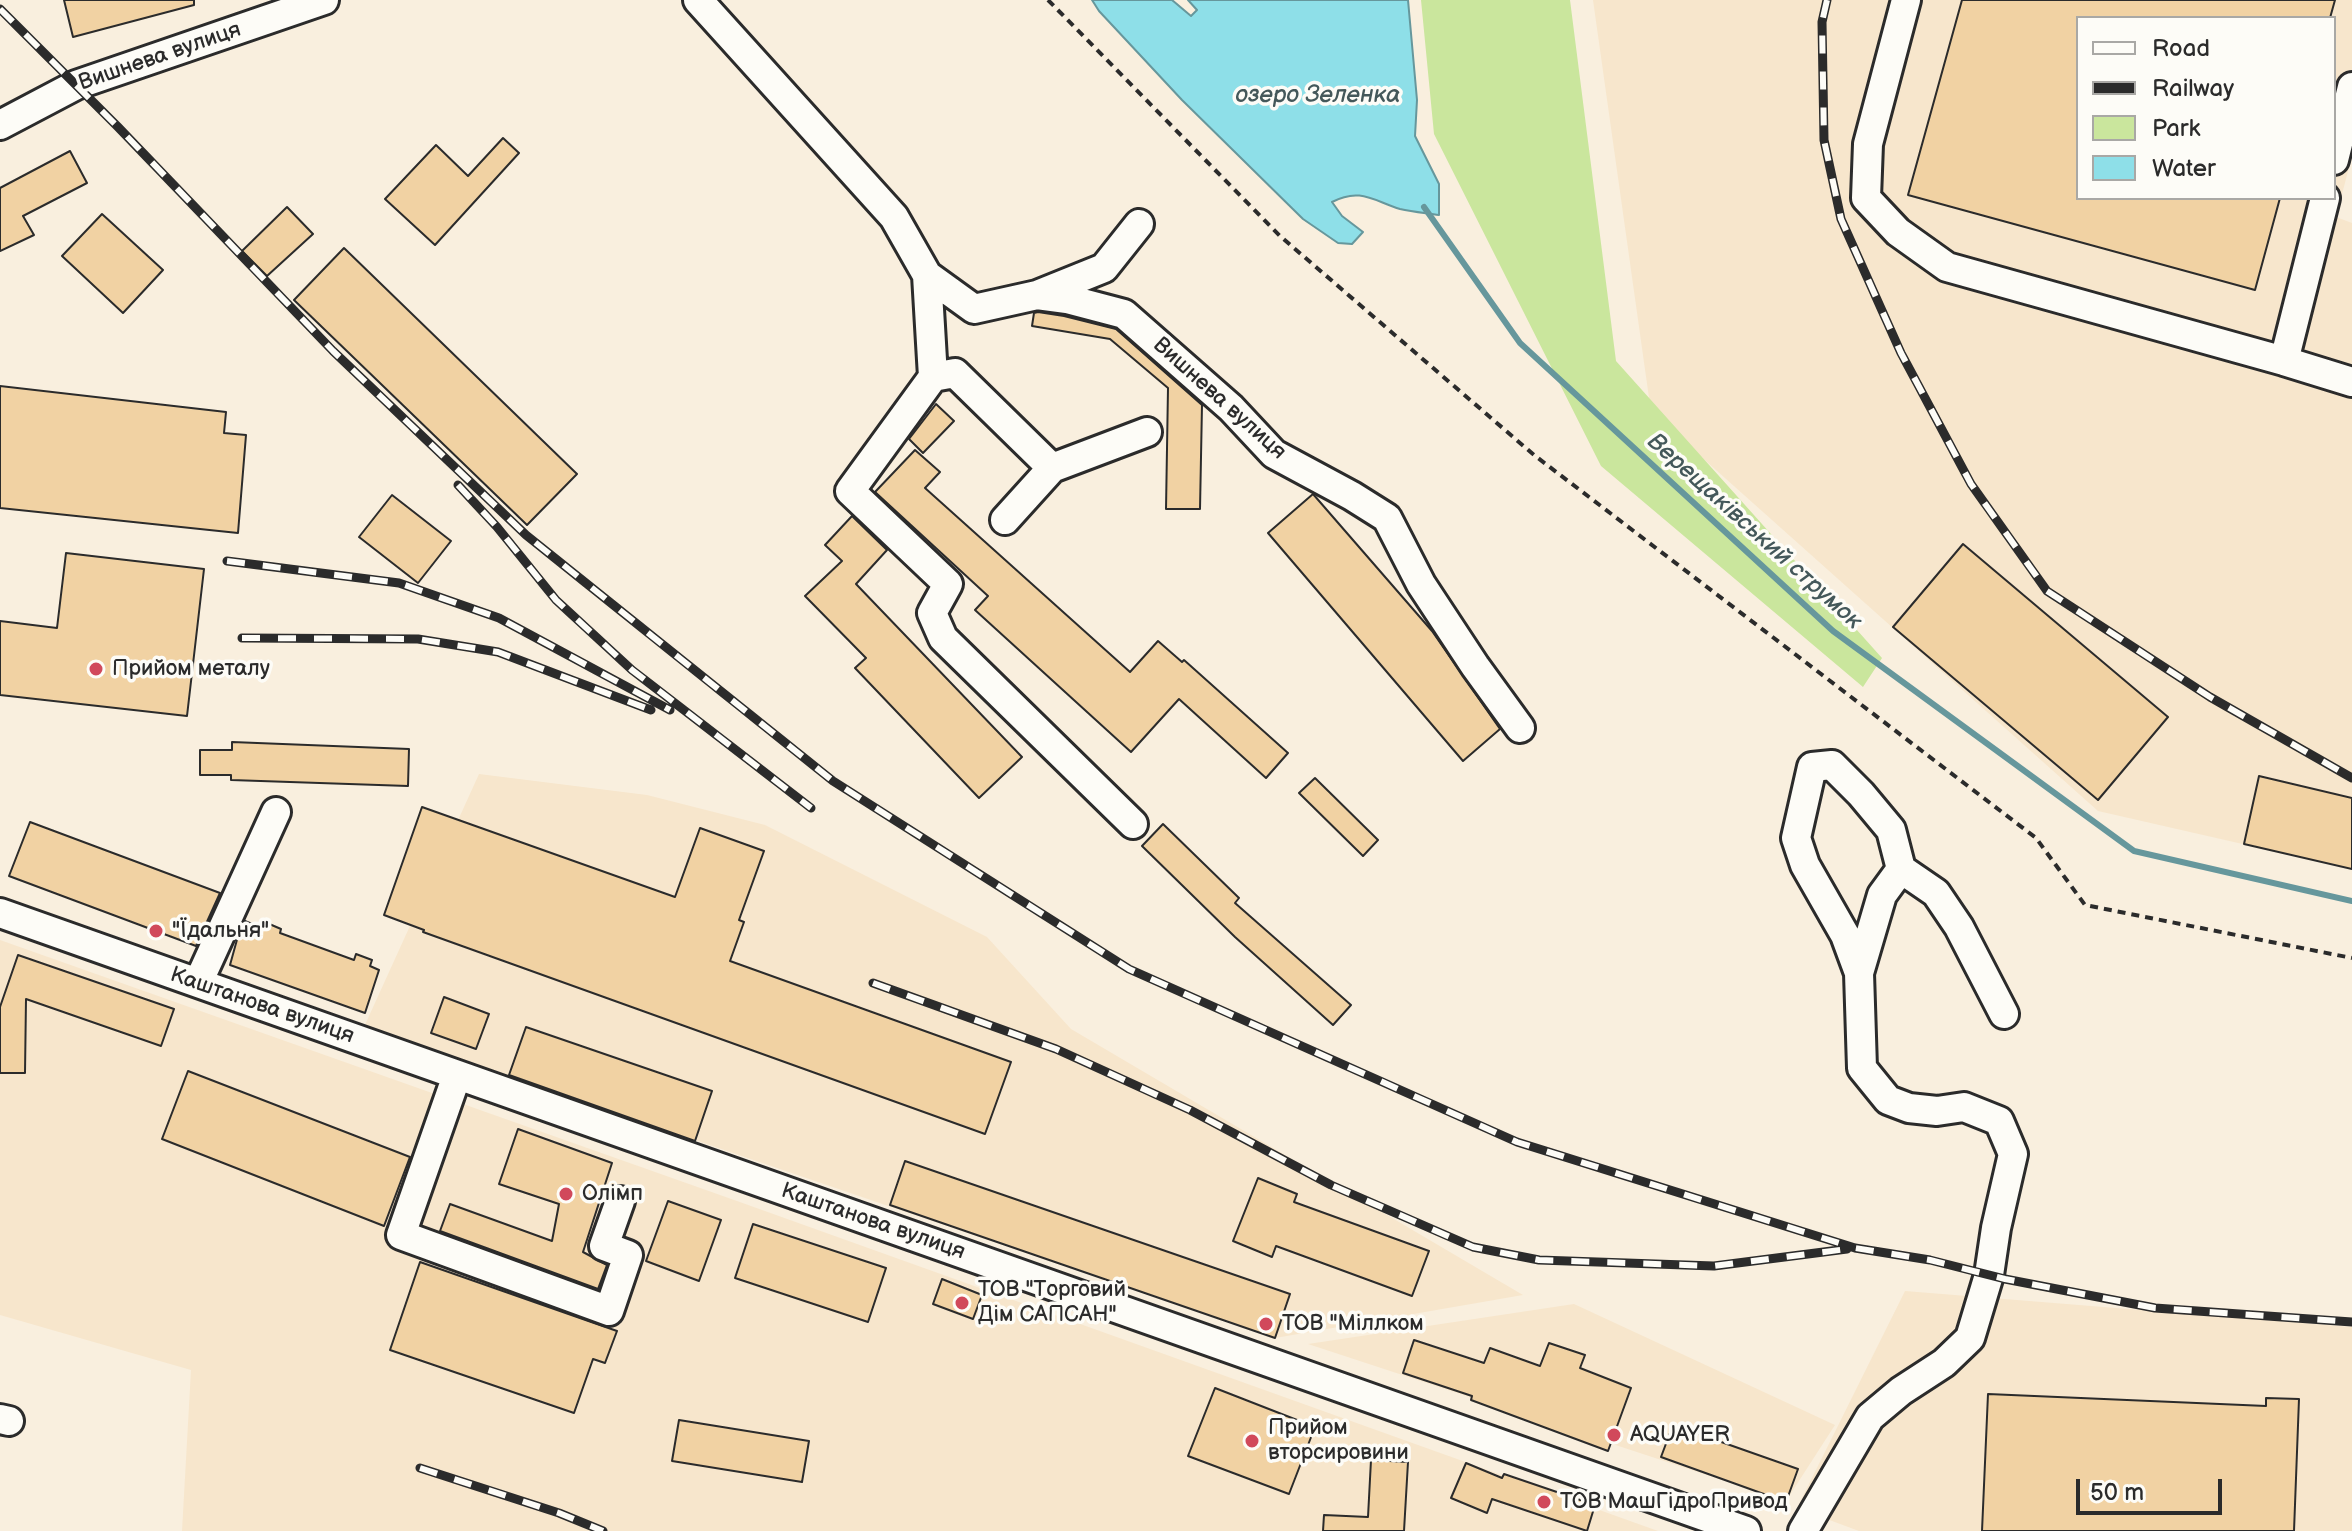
<!DOCTYPE html>
<html>
<head>
<meta charset="utf-8">
<style>
  body { margin:0 }
  #map { position:relative; width:2352px; height:1531px; overflow:hidden; background:#f9efde; font-family:"Balsamiq Sans",sans-serif }
  canvas { display:block }
  .legend { position:absolute; left:2076px; top:16px; width:260px; height:184px; box-sizing:border-box; background:#fdfcf7; border:2px solid #a9a8a5; margin:0; padding:10px 14px; list-style:none; font-size:24px; color:#2b2b2b }
  .legend li { display:flex; align-items:center; gap:16px; height:40px }
  .legend b { width:40px; border:2px solid #a9a8a5 }
  .scale { position:absolute; left:2076px; top:1479px; width:146px; height:36px; box-sizing:border-box; border:4px solid #2b2b2b; border-top:0; padding-left:10px; font-size:24px; line-height:28px; white-space:nowrap; color:#2b2b2b; -webkit-text-stroke:6px #fdfcf7; paint-order:stroke }
</style>
</head>
<body>
<div id="map">
<canvas width="2352" height="1531"></canvas>
<ul class="legend">
<li><b style="height:10px;background:#fdfcf7"></b>Road</li>
<li><b style="height:10px;background:#2b2b2b"></b>Railway</li>
<li><b style="height:22px;background:#cae69d"></b>Park</li>
<li><b style="height:22px;background:#8edfe8"></b>Water</li>
</ul>
<div class="scale">50 m</div>
</div>
<script>
const context = document.querySelector('canvas').getContext('2d');
context.lineJoin = 'round';
function fill(path, color) { context.fillStyle = color; context.fill(path, 'evenodd'); }
function stroke(path, color, width, dash) { context.strokeStyle = color; context.lineWidth = width; context.lineCap = dash ? 'butt' : 'round'; context.setLineDash(dash || []); context.stroke(path); }
function write(font, color, halo, rows, align = 'center') {
  context.font = font + ' "Balsamiq Sans",sans-serif'; context.lineWidth = 7; context.setLineDash([]); context.textBaseline = 'middle'; context.strokeStyle = halo; context.fillStyle = color; for (const [text, x, y, turn = 0] of rows) {
    context.save(); context.translate(x, y); context.rotate((+turn || 0) * Math.PI / 180); context.textAlign = isNaN(turn) ? turn : align; if (halo) context.strokeText(text, 0, 0); context.fillText(text, 0, 0); context.restore();
  }
}
fill(new Path2D(`
  M1593,0h759v156l-16,61 16,6v646l-254,-58 -447,-399zM2078,18h256v180h-256z
  M479,774l168,21 118,30 222,112 84,92 452,266 -248,43 -911,-311z
  M0,940l737,261 921,330h-1476l9,-161 -191,-55z
  M1905,1291l447,36v204h-493l-62,-23z
  M1574,1304l261,121 -49,76 -478,-157z`), '#f7e6cc');
fill(new Path2D(`
  M1421,0h149l46,361 266,297 -19,29 -262,-221 -167,-332z`), '#cae69d');
const water = new Path2D(`
  M1092,0h80l19,16 6,-6 -9,-10h220l9,100 -2,36 24,48v31c-13,-2 -26,-3 -39,-6 -26,-8 -40,-22 -68,-7l10,14 21,16 -11,12 -14,-1 -35,-24 -121,-119 -83,-89z`);
fill(water, '#8edfe8');
stroke(water, '#66979c', 2);
stroke(new Path2D(`
  M1424,207l96,136 313,288 301,220 218,50`), '#66979c', 6);
const building = new Path2D(`
  M64,0h130v5l-121,32z
  M1962,0h373l-5,18h-252v180h202l-25,92 -347,-95z
  M503,138l16,15 -84,92 -50,-46 51,-54 32,31z
  M70,151l17,32 -64,33 11,19 -34,16v-63z
  M287,207l26,27 -46,42 -25,-25z
  M102,214l61,56 -40,43 -61,-57z
  M344,248l233,226 -50,51 -233,-225z
  M1038,312l26,4 52,13 86,76 -2,104h-34l2,-121 -58,-49 -78,-13 2,-13z
  M0,386l226,26 -2,21 22,2 -8,98 -238,-25z
  M936,404l18,17 -31,32 -14,-14z
  M915,450l25,22 -15,16 205,184 28,-31 24,21 2,-2 104,93 -22,25 -87,-79 -48,53 -156,-142 13,-14 -113,-104z
  M1313,494l119,137 68,98 -37,32 -195,-228z
  M392,495l59,46 -33,42 -59,-46z
  M852,516l35,34 -31,34 166,173 -43,41 -124,-130 11,-10 -61,-62 37,-35 -17,-16z
  M1963,544l205,173 -70,83 -205,-173z
  M66,553l138,16 -17,147 -187,-21v-74l57,7z
  M232,742l177,7 -1,37 -177,-6v-5h-31v-25h32z
  M2259,776l93,22v71l-108,-25z
  M1315,778l63,62 -15,16 -64,-63z
  M422,807l253,90 25,-69 64,23 -25,69 5,2 -14,39 281,101 -26,72 -562,-202 1,-2 -40,-15z
  M30,822l190,71 -24,53 -187,-70z
  M1163,824l76,74 -4,5 116,102 -18,20 -98,-88 -93,-91z
  M245,921l19,8 3,-6 14,6 -1,4 74,27 2,-6 16,6 -2,6 9,4 -14,43 -135,-48 8,-29z
  M18,955l156,54 -13,37 -135,-47 -1,74h-25v-66z
  M444,997l45,17 -13,35 -45,-16z
  M526,1027l186,64 -17,50 -186,-66z
  M188,1071l222,86 -26,69 -222,-87z
  M518,1129l94,34 -29,89 24,13 -9,24 -158,-58 10,-27 102,37 7,-37 -60,-20z
  M905,1161l385,133 -15,44 -385,-133z
  M1258,1178l39,16 -3,8 135,49 -17,45 -136,-50 -4,11 -39,-16z
  M668,1201l53,19 -22,61 -53,-20z
  M753,1224l133,44 -18,54 -133,-44z
  M420,1262l197,69 -12,32 -12,-4 -19,54 -184,-63z
  M942,1279l40,16 -9,24 -40,-15z
  M1414,1340l70,23 6,-15 50,18 9,-23 36,12 -5,13 51,20 -23,63 -137,-51 1,-4 -69,-23z
  M1215,1388l100,39 -26,67 -101,-38z
  M1988,1394l278,12v-8l33,1 -5,132h-312z
  M679,1420l130,21 -7,41 -130,-21z
  M1673,1425l125,44 -12,33 -125,-45z
  M1371,1460l37,2 -4,69h-81l1,-16 44,2z
  M1466,1463l36,15 2,-4 91,31 -8,26 -95,-32 -5,14 -36,-15z`);
fill(building, '#f1d2a3');
stroke(building, '#2b2b2b', 2);
const minor = new Path2D(`
  M698,0l196,217 33,58 6,102 -83,114 98,93 -16,29 11,25 190,186
  M1906,0l-38,144 -2,54 32,34 49,35 337,94
  M0,125l76,-40 248,-85
  M2334,160l18,-73
  M2325,198l-41,163 68,21
  M927,275l47,34 63,-14 67,-27 35,-44
  M1037,295l30,4 57,15 107,94 43,46 78,42 35,22 34,66 54,82 45,62
  M933,377l22,-4 97,95 95,-36
  M1005,520l47,-52
  M0,913l1746,618
  M1859,973l23,-78 19,-26
  M198,983l78,-171
  M457,1075l-56,160 208,76 19,-56 -24,-9 16,-45
  M0,1419l9,2
  M1803,1531l67,-114 31,-26 43,-28 26,-25 19,-63 7,-47 17,-74 -14,-33 -35,-14 -27,4 -28,-3 -21,-8 -26,-32 -3,-95 -14,-38 -40,-70 -9,-27 16,-71 20,-2 29,29 30,36 10,39 35,24 23,34 45,87`);
stroke(minor, '#2b2b2b', 34);
stroke(new Path2D(`
  M1048,0l232,236 254,219 502,383 49,67 267,53`), '#2b2b2b', 4, [8, 6]);
stroke(minor, '#fdfcf7', 28);
const rail = new Path2D(`
  M1827,0l-5,22 2,118 17,79 60,134 70,131 76,107 163,106 142,81
  M0,9l118,118 215,224 193,184 307,246 296,188 388,173 338,106 75,12 75,19 150,29 197,14
  M458,485l39,42 59,73 76,70 179,138
  M227,561l172,22 100,35 171,92
  M242,638l176,1 80,13 153,58
  M873,983l183,66 134,61 141,75 142,62 66,13 175,6 133,-17
  M420,1468l139,45 44,18`);
stroke(rail, '#2b2b2b', 9);
stroke(rail, '#fdfcf7', 6, [18]);
for (const [x, y, r, color] of [
  [96,669,8,"#d1495b"],
  [156,931,8,"#d1495b"],
  [566,1194,8,"#d1495b"],
  [962,1303,8,"#d1495b"],
  [1266,1324,8,"#d1495b"],
  [1614,1435,8,"#d1495b"],
  [1252,1441,8,"#d1495b"],
  [1544,1502,8,"#d1495b"]
]) { const dot = new Path2D(); dot.arc(x, y, r, 0, 2 * Math.PI); context.fillStyle = color; context.fill(dot); stroke(dot, '#fdfcf7', 3); }
write('22px', '#2b2b2b', '#fdfcf7', [
  ["Вишнева вулиця",160,57,-19],
  ["Вишнева вулиця",1219,399,42],
  ["Каштанова вулиця",262,1006,19],
  ["Каштанова вулиця",873,1222,19]
]);
write('22px', '#2b2b2b', '#fdfcf7', [
  ["Прийом металу",112,669],
  ["\"Їдальня\"",172,931],
  ["Олімп",582,1194],
  ["ТОВ \"Торговий",978,1290],
  ["Дім САПСАН\"",978,1315],
  ["ТОВ \"Міллком",1282,1324],
  ["Прийом",1268,1428],
  ["вторсировини",1268,1453],
  ["AQUAYER",1630,1435],
  ["ТОВ МашГідроПривод",1560,1502]
], 'left');
write('italic 24px', '#44585a', '#fdfcf7', [
  ["озеро Зеленка",1318,96],
  ["Верещаківський струмок",1754,532,42]
]);
</script>
</body>
</html>
